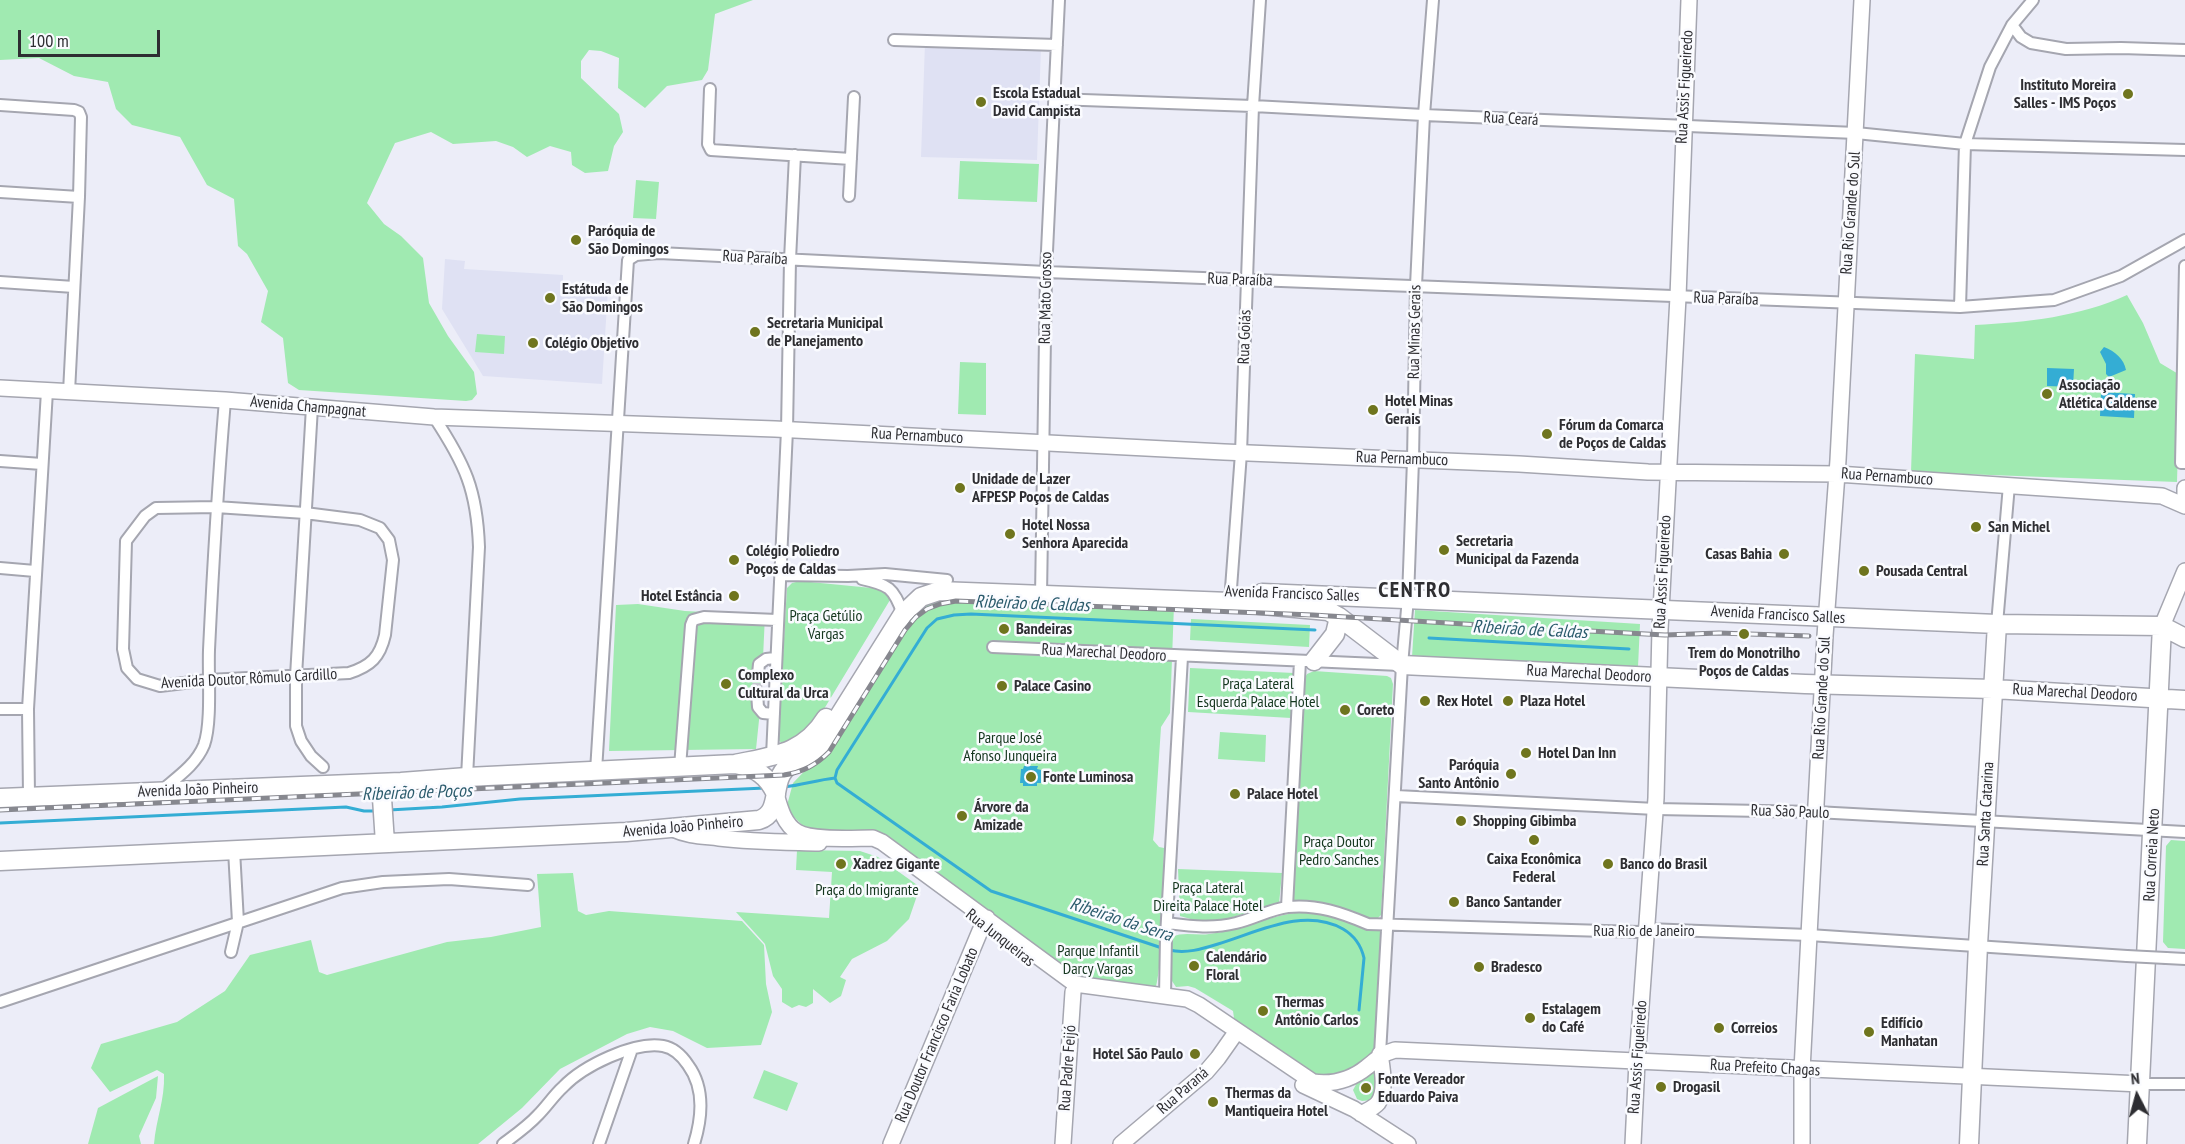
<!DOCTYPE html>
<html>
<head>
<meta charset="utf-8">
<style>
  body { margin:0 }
  #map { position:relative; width:2185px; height:1144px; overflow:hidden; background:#ecedf8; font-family:"PT Sans Narrow",sans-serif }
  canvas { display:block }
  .north { position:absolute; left:2107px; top:1066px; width:60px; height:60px; -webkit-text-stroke:4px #fafbff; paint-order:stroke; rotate:354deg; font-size:16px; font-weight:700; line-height:24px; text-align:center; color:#2e2e32 }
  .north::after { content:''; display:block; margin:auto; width:21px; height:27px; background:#2e2e32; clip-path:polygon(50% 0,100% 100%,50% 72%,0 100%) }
  .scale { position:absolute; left:18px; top:30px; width:142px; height:27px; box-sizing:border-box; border:3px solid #2e2e32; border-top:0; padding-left:8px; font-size:18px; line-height:21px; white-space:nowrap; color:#2e2e32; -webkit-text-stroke:4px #fafbff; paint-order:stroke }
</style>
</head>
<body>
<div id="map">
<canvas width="2185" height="1144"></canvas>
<div class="north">N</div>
<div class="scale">100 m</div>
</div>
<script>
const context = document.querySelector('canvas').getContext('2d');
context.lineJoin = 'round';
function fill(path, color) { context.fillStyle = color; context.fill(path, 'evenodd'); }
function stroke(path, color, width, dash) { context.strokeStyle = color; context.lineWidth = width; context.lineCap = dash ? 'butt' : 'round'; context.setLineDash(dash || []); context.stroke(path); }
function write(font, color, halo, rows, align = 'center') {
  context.font = font + ' "PT Sans Narrow",sans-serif'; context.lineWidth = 5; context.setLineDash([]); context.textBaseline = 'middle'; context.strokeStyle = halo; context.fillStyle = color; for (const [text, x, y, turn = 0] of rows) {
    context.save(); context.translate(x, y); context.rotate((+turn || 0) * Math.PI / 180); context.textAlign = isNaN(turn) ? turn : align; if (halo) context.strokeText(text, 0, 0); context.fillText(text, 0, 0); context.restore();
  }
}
fill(new Path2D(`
  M925,43l116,4 -4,113 -116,-3z
  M445,259l20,2 -1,8 99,6v11l45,3 -6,95 -119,-8 -41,-67z`), '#dfe1f3');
fill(new Path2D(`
  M0,0h753l-38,14 -7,56 -6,10 -35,6 -22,22 -27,-20 1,-30 -18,-7 -12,-1 -8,11v17l38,36 4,18 -9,14 -6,25 -23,2 -13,-8 -1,-13 -21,-6 -23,11 -14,-10 -17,-6 -43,3 -22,-12 -36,11 -28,60 17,21 17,12 22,22 6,45 19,33 26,36 3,22 -5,6 -6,1 -167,-11 -11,-7 -5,-45 -22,-16 7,-31 -21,-37 -9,-8 -4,-47 -27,-14 -27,-48 -48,-12 -16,-16 -8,-27 -34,-6 -35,-18 -39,2z
  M960,161l79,3 -2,38 -79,-3z
  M636,180l23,2 -3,37 -23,-1z
  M2127,295l16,28 17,40 20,12 -3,107 -266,-10 4,-118 59,5 1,-34c53,-3 104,-8 152,-30z
  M477,334l28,2 -1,18 -29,-2z
  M960,362l26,1v52l-28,-1z
  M800,581l82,8 8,6v5l-69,114 -15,19 -24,11 -4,-5 9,-151 5,-5z
  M939,596l235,9 -4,108 -9,14 -7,105 -1,8 6,7 5,1c-1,24 -1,130 -10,144l-61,-8 -29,-14 -163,-120 -97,-23 -18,-18 7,-26 29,-30 89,-140z
  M638,604l47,7 80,4 -4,86 -5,48 -147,2 7,-146z
  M1415,610l225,14 -2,43 -226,-10z
  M1191,619l119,6 -1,22 -119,-7z
  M1190,668l104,5 -3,45 -103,-6z
  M1314,671l73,5 4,2 2,6 -12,231 -6,6c-14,-2 -23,-10 -36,-14 -14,-6 -28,-4 -43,-5l-4,-4 12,-219 3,-5z
  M1220,732l46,3 -1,27 -47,-3z
  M2171,840l14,1v108l-17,-1 -5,-6 3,-96z
  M797,850l63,1 18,6 42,30 -11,32 -22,22 -35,18 -12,18 6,3 -5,16 -11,7 -17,-14v14l-7,4 -7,-2 -7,3 -10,-6v-13l-9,-13 -8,-32 -29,-32 93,6 3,-46 -36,-2z
  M1178,869l104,4 -3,31 -71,20 -28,-8z
  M573,873l5,38 8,4 23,-4 133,10 22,24 2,39 6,28 -11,33 -54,3 -34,-17 -23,-4 -23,7 -67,35 -38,39 -44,36h-324c2,-25 11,-44 10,-70l-7,-4 -47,22 -19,-24 10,-24 76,-22 48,-31 25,-36 61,-15 8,32 8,3 120,-33 44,-5 50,-10 -4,-53z
  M1301,912l25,1 42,17 13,1 -7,119c-18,24 -32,24 -59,29l-80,-54 -2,-14 -38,-23 -7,-2 -12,1 -4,-6v-44c12,-6 25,-1 37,-3 32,-3 61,-19 92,-22z
  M1377,1067l1,22 -6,11 -10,1 -5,-2 -4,-9 6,-11z
  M764,1070l34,13 -11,28 -34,-13z
  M158,1076l-2,22 -17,38 2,8h-53l10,-36z`), '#a0eab1');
fill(new Path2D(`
  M2104,347c11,4 20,12 22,23l-17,7 -3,-3v-10l-6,-12z
  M2047,368l27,1 -1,18 -26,-1z
  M2101,392l34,2 -1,24 -34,-2z
  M1024,766h14l-1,3 4,1v13h-4v3h-14v-3h-3l1,-14h2z`), '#34add4');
stroke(new Path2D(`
  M1429,638l200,11
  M835,778l2,5 154,108 171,57
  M835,778l2,-8 90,-142 10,-9 17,-4 17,-1 344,16
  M784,787c18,-2 33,-7 51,-9
  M389,810l53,-3 78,-8 245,-11
  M0,823l346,-16 18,4h12
  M1169,950c17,4 33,-1 49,-6 40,-12 86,-37 125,-15 12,7 18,16 21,29l-5,52`), '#34add4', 3);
stroke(new Path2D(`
  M757,693l1,-19`), '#c6c7d0', 10, [10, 5]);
const street = new Path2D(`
  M2012,25l9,12 10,6 35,6 55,-1 64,2
  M894,40l163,5
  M710,89l-2,55 3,6 140,9
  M1055,99l198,7 171,9 432,18 109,11 220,6
  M0,105l74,5 5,2 2,5 -2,80 -10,195
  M0,192l79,5
  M849,196l5,-99
  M2185,266l-4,197h4
  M0,282l74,5
  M1960,307l5,-163 25,-77 22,-42 21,-25
  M312,407l-16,269v50l5,15 10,15 12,11
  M434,417c31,47 43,73 45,130l-12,230
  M0,461l42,3
  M216,507l89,6 55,7 20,8 9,12 4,20 -8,75c-5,22 -14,31 -36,38l-141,7 -48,6 -23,-7 -10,-11 -4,-19 3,-108 19,-25 11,-8z
  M0,568l35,3
  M780,575l68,1 37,-2 62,6
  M862,579c27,6 31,8 41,35
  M1041,596l5,-324 13,-272
  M1230,602l11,-149 12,-347 7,-106
  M1997,624l12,-139
  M993,647l407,18
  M758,674l1,-10 7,-5 9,-1
  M757,693l1,14 5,6 11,1
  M0,709h28
  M772,756l15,-326 3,-170 5,-105
  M680,767l11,-142 2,-5 11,-3 73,3
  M596,771l32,-511 8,-5 23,-2 387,19 914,35 94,-7 67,-24 64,-36
  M161,791c15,-13 35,-26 43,-46 8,-22 4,-70 5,-95 4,-84 9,-167 16,-250
  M29,796l-1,-87 19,-318
  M1396,796l260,13 160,3 369,20
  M1287,907l13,-246
  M1167,923c24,3 45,6 69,0 17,-4 35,-14 52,-16 29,-3 54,6 80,17l271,8 7,-3 163,6 318,21
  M231,952l7,-30 -4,-72
  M2166,958l19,1
  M1165,997l1,-61 16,-279
  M0,1002l342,-114 41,-6 66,-3 79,6
  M1380,1054l22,-389 6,-67 5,-138 3,-174 8,-171 9,-115
  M2141,1084h44
  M503,1144c12,-9 25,-18 35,-29 9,-9 16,-20 25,-28 20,-21 71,-46 100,-41 11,2 19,10 25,19 17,23 14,53 6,79
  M599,1144l33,-95`);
const secondary = new Path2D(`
  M0,388l225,12 209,17 341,12 449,23 295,12 129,8 189,2 325,22 23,10
  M2185,488v12
  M2162,626l23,-55
  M776,794c4,14 8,30 21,38 15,9 57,6 76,6l9,4 193,142 112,15 12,6 114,77c21,3 38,-2 54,-15 13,-10 12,-12 28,-17l746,34
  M673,829c15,7 30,7 46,9 34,4 66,4 100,5
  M1303,1085l51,24 54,35
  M1361,1114c5,-3 13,-6 17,-11 9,-12 4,-35 2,-49
  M891,1144l89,-213 7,-13
  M1063,1144l10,-152
  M1121,1144l85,-72 12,-14 19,-27
  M1633,1144l4,-82 19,-264 4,-169 18,-332 11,-297
  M1802,1144v-74l7,-135 16,-299 13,-176 24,-460`);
const primary = new Path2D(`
  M1262,593l735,31 165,2 23,12
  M1314,661l21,-27 4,-17
  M735,764c38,-8 69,-10 91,-46
  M381,783l4,60
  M0,798l401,-16 66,-5 268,-13c21,4 32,11 41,30
  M0,861l626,-29 133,-12c20,-6 14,-30 22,-45 7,-15 27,-16 38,-27l84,-134 18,-17 18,-6 291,11 98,9 11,6 63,48 403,19 188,5 192,11
  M1969,1144l9,-199 19,-321
  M2137,1144l25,-518`);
stroke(street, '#a5a6b0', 14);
stroke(secondary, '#a5a6b0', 18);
stroke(primary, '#a5a6b0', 21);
stroke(street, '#fff', 10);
stroke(secondary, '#fff', 15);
stroke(primary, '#fff', 18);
const rail = new Path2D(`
  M1551,629l114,6 54,-2 90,3
  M0,810l784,-35c19,-3 32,-10 45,-23l76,-122 11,-13 11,-8 13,-5 16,-3 357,14 202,12`);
stroke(rail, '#87888f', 5);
stroke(rail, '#fafbff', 3, [9]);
const streetBridge = new Path2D(`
  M2127,956l39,2`);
stroke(streetBridge, '#a5a6b0', 14, []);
stroke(streetBridge, '#fff', 10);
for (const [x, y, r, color] of [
  [2128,94,6,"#6f751e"],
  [981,102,6,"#6f751e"],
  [576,240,6,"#6f751e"],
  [550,298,6,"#6f751e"],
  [755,332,6,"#6f751e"],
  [533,343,6,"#6f751e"],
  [2047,394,6,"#6f751e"],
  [1373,410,6,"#6f751e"],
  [1547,434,6,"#6f751e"],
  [960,488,6,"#6f751e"],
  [1976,527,6,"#6f751e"],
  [1010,534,6,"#6f751e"],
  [1444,550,6,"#6f751e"],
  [1784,554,6,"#6f751e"],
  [734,560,6,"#6f751e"],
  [1864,571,6,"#6f751e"],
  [734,596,6,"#6f751e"],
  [1004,629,6,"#6f751e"],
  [1744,634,6,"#6f751e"],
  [726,684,6,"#6f751e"],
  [1002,686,6,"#6f751e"],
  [1425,701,6,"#6f751e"],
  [1508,701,6,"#6f751e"],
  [1345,710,6,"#6f751e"],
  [1526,753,6,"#6f751e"],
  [1511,774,6,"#6f751e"],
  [1031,777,6,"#6f751e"],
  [1235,794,6,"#6f751e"],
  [962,816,6,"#6f751e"],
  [1461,821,6,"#6f751e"],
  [1534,840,6,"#6f751e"],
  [841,864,6,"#6f751e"],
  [1608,864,6,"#6f751e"],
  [1454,902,6,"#6f751e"],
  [1194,966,6,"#6f751e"],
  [1479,967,6,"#6f751e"],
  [1263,1011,6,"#6f751e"],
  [1530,1018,6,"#6f751e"],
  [1719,1028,6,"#6f751e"],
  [1869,1032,6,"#6f751e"],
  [1195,1054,6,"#6f751e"],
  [1661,1087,6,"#6f751e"],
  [1366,1088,6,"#6f751e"],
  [1213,1102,6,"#6f751e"]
]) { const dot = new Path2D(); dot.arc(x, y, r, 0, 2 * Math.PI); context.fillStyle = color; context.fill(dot); stroke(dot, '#fafbff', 2); }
write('bold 16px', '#2e2e32', '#fafbff', [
  ["Instituto Moreira",2116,85,"right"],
  ["Salles - IMS Poços",2116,103,"right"],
  ["Escola Estadual",993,93],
  ["David Campista",993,111],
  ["Paróquia de",588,231],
  ["São Domingos",588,249],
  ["Estátuda de",562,289],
  ["São Domingos",562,307],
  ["Secretaria Municipal",767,323],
  ["de Planejamento",767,341],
  ["Colégio Objetivo",545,343],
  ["Associação",2059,385],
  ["Atlética Caldense",2059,403],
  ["Hotel Minas",1385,401],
  ["Gerais",1385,419],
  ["Fórum da Comarca",1559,425],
  ["de Poços de Caldas",1559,443],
  ["Unidade de Lazer",972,479],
  ["AFPESP Poços de Caldas",972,497],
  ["Hotel Nossa",1022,525],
  ["Senhora Aparecida",1022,543],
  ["San Michel",1988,527],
  ["Secretaria",1456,541],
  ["Municipal da Fazenda",1456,559],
  ["Colégio Poliedro",746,551],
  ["Poços de Caldas",746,569],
  ["Casas Bahia",1772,554,"right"],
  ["Pousada Central",1876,571],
  ["Hotel Estância",722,596,"right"],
  ["Bandeiras",1016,629],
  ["Trem do Monotrilho",1744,653,"center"],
  ["Poços de Caldas",1744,671,"center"],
  ["Complexo",738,675],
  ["Cultural da Urca",738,693],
  ["Palace Casino",1014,686],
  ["Rex Hotel",1437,701],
  ["Plaza Hotel",1520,701],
  ["Coreto",1357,710],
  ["Hotel Dan Inn",1538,753],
  ["Paróquia",1499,765,"right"],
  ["Santo Antônio",1499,783,"right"],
  ["Fonte Luminosa",1043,777],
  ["Palace Hotel",1247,794],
  ["Árvore da",974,807],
  ["Amizade",974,825],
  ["Shopping Gibimba",1473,821],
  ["Caixa Econômica",1534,859,"center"],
  ["Federal",1534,877,"center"],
  ["Xadrez Gigante",853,864],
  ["Banco do Brasil",1620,864],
  ["Banco Santander",1466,902],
  ["Calendário",1206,957],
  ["Floral",1206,975],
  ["Bradesco",1491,967],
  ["Thermas",1275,1002],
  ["Antônio Carlos",1275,1020],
  ["Estalagem",1542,1009],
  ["do Café",1542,1027],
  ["Edifício",1881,1023],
  ["Manhatan",1881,1041],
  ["Correios",1731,1028],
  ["Hotel São Paulo",1183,1054,"right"],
  ["Fonte Vereador",1378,1079],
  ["Eduardo Paiva",1378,1097],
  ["Drogasil",1673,1087],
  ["Thermas da",1225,1093],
  ["Mantiqueira Hotel",1225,1111]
], 'left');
write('16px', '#2e2e32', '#fafbff', [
  ["Rua Assis Figueiredo",1685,87,-87],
  ["Rua Ceará",1511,119,3],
  ["Rua Rio Grande do Sul",1851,213,-86],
  ["Rua Paraíba",755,258,3],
  ["Rua Paraíba",1240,280,2],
  ["Rua Mato Grosso",1046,298,-89],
  ["Rua Paraíba",1726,299,2],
  ["Rua Minas Gerais",1415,332,-89],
  ["Rua Goiás",1245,337,-88],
  ["Avenida Champagnat",308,407,5],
  ["Rua Pernambuco",917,436,3],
  ["Rua Pernambuco",1402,459,2],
  ["Rua Pernambuco",1887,477,4],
  ["Rua Assis Figueiredo",1663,572,-87],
  ["Avenida Francisco Salles",1292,594,2],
  ["Avenida Francisco Salles",1778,615,3],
  ["Rua Marechal Deodoro",1104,653,3],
  ["Rua Marechal Deodoro",1589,674,3],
  ["Avenida Doutor Rômulo Cardillo",249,679,-3],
  ["Rua Marechal Deodoro",2075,693,3],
  ["Rua Rio Grande do Sul",1822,698,-87],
  ["Avenida João Pinheiro",198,790,-2],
  ["Rua São Paulo",1790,812,2],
  ["Rua Santa Catarina",1986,814,-87],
  ["Avenida João Pinheiro",683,827,-5],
  ["Rua Correia Neto",2152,855,-87],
  ["Rua Rio de Janeiro",1644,931],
  ["Rua Junqueiras",1000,938,38],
  ["Rua Doutor Francisco Faria Lobato",937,1035,-67],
  ["Rua Assis Figueiredo",1638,1057,-86],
  ["Rua Padre Feijó",1068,1068,-86],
  ["Rua Prefeito Chagas",1765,1068,3],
  ["Rua Paraná",1183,1091,-41]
]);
write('16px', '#14361e', '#fafbff', [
  ["Praça Getúlio",826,616],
  ["Vargas",826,634],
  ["Praça Lateral",1258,684],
  ["Esquerda Palace Hotel",1258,702],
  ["Parque José",1010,738],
  ["Afonso Junqueira",1010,756],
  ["Praça Doutor",1339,842],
  ["Pedro Sanches",1339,860],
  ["Praça Lateral",1208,888],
  ["Direita Palace Hotel",1208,906],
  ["Praça do Imigrante",867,890],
  ["Parque Infantil",1098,951],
  ["Darcy Vargas",1098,969]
]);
write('italic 18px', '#2b5b6c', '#fafbff', [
  ["Ribeirão de Caldas",1032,604,2],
  ["Ribeirão de Caldas",1530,630,3],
  ["Ribeirão de Poços",417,793,-2],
  ["Ribeirão da Serra",1121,920,18]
]);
context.letterSpacing = '1.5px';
write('bold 22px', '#2e2e32', '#fafbff', [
  ["CENTRO",1415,591]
]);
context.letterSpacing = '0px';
</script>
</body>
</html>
